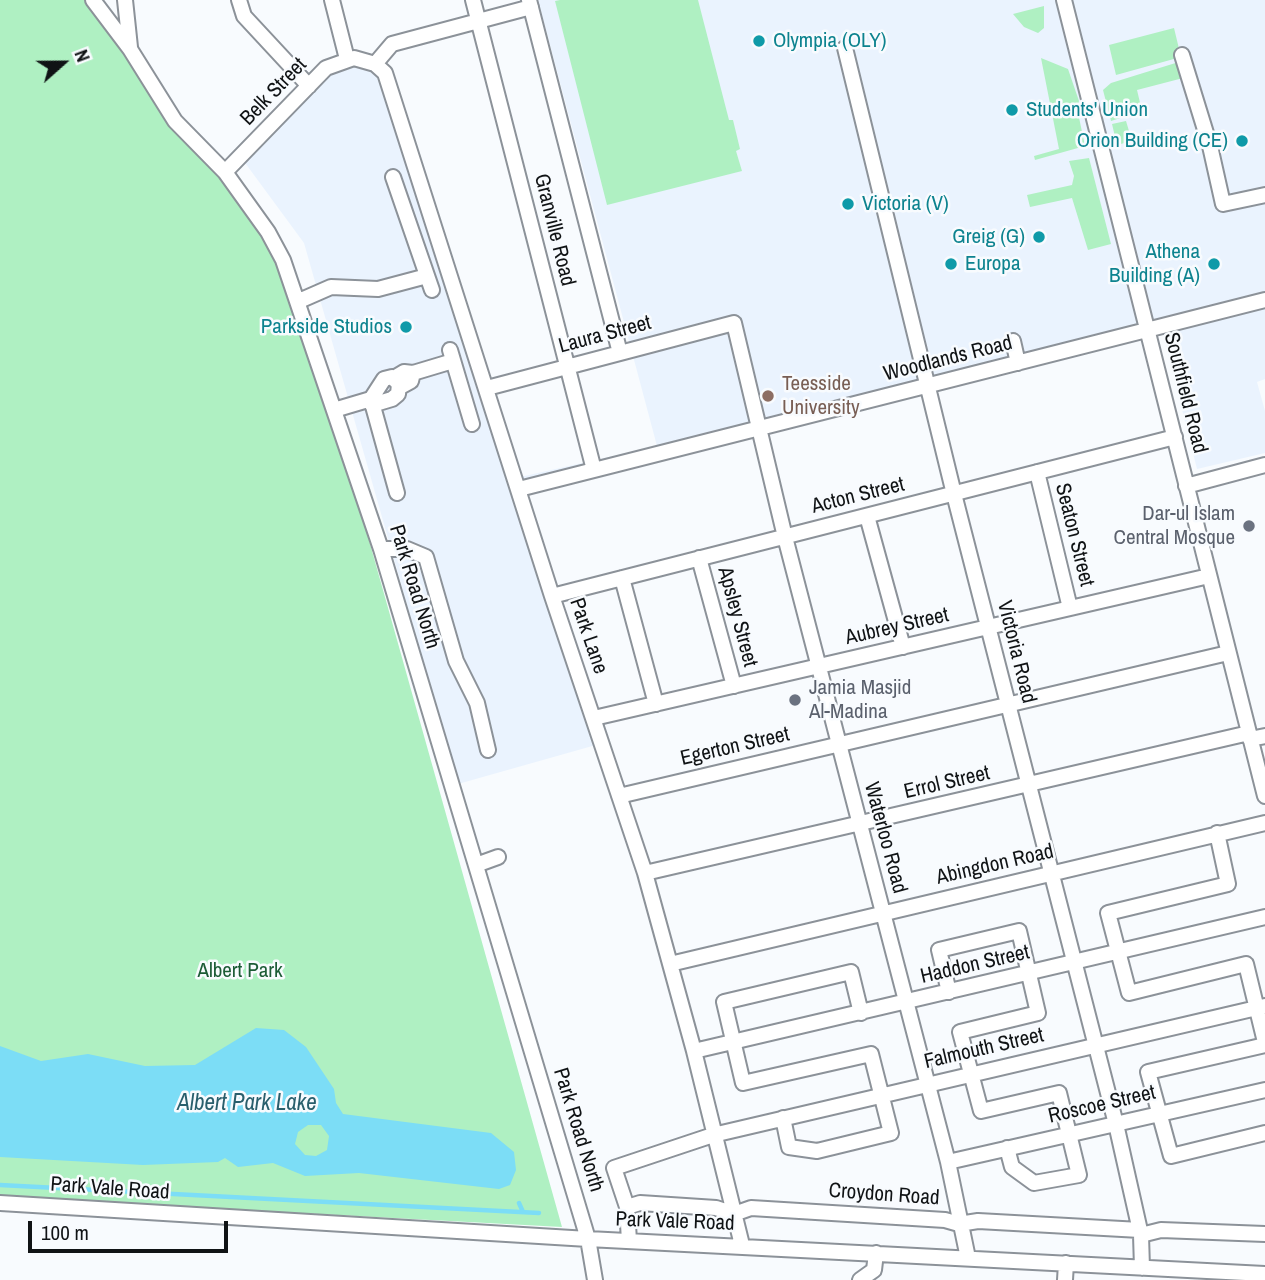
<!DOCTYPE html>
<style>
body{margin:0}
#map{position:relative;width:1265px;height:1280px;overflow:hidden;background:#f8fbfe;font-family:"Archivo Narrow",sans-serif}
canvas{display:block}
.north{position:absolute;left:28px;top:28px;width:70px;height:70px;-webkit-text-stroke:5px #f8fbfe;paint-order:stroke;rotate:69deg;font-size:19px;font-weight:700;line-height:28px;text-align:center;color:#101315}
.north::after{content:'';display:block;margin:auto;width:24px;height:32px;background:#101315;clip-path:polygon(50% 0,100% 100%,50% 72%,0 100%)}
.scale{position:absolute;left:28px;top:1221px;width:200px;height:32px;box-sizing:border-box;border:4px solid #101315;border-top:0;padding-left:9px;font-size:21px;line-height:24px;white-space:nowrap;color:#101315;-webkit-text-stroke:5px #f8fbfe;paint-order:stroke}
</style>
<div id="map">
<canvas width="1265" height="1280"></canvas>
<div class="north">N</div>
<div class="scale">100 m</div>
</div>
<script>
const g = document.querySelector('canvas').getContext('2d');
g.lineJoin = 'round';
function fill(path, color) {
  g.fillStyle = color;
  g.fill(path, 'evenodd');
}
function toPath(rows) {
  const path = new Path2D();
  for (const r of rows) {
    path.moveTo(r[0], r[1]);
    for (let i = 2; i < r.length; i += 2) path.lineTo(r[i], r[i + 1]);
  }
  return path;
}
function stroke(path, color, width, dash) {
  g.strokeStyle = color;
  g.lineWidth = width;
  g.lineCap = dash ? 'butt' : 'round';
  g.setLineDash(dash || []);
  g.stroke(path);
}
function label(font, color, halo, rows, align = 'center') {
  g.font = font + ' "Archivo Narrow",sans-serif';
  g.lineWidth = 5;
  g.setLineDash([]);
  g.textBaseline = 'middle';
  g.strokeStyle = halo;
  g.fillStyle = color;
  for (const [text, x, y, turn = 0] of rows) {
    g.save();
    g.translate(x, y);
    g.rotate((+turn || 0) * Math.PI / 180);
    g.textAlign = isNaN(turn) ? turn : align;
    if (halo) g.strokeText(text, 0, 0);
    g.fillText(text, 0, 0);
    g.restore();
  }
}
fill(toPath([
 [538,0,1265,0,1265,379,1257,382,1265,411,1265,453,1197,469,1162,330,519,489,603,743,458,784,304,243,240,156,309,86,354,58,375,64,516,478,657,446]
]), '#eaf3fe');
fill(toPath([
 [0,0,88,0,171,121,288,252,562,1227,0,1197],
 [560,0,698,0,729,120,733,120,740,149,736,151,742,171,607,205,555,1],
 [1044,6,1044,28,1038,33,1024,27,1013,14],
 [1174,28,1181,57,1116,75,1109,45],
 [1041,58,1068,69,1079,101,1077,108,1085,146,1035,160,1034,156,1059,149],
 [1182,61,1187,77,1137,90,1142,111,1111,121,1103,90,1111,83],
 [1126,121,1132,141,1117,145,1112,124],
 [1089,158,1111,244,1088,250,1072,198,1030,207,1027,195,1072,185,1074,176,1069,161]
]), '#aff0c2');
fill(toPath([
 [256,1028,284,1030,306,1047,334,1089,336,1103,343,1114,491,1133,514,1152,516,1170,510,1185,499,1189,359,1173,305,1176,273,1163,238,1167,225,1158,218,1162,143,1165,0,1157,0,1046,41,1061,88,1054,145,1066,195,1065],
 [308,1125,321,1125,329,1136,327,1150,316,1156,305,1155,295,1144,298,1132]
]), '#7cddf6');
stroke(toPath([
 [0,1185,539,1213],
 [519,1203,523,1212]
]), '#7cddf6', 4.5);
const minor = toPath([
 [93,0,130,49,175,121,225,172,268,232,283,260,381,549,588,1239,595,1280],
 [125,0,130,47],
 [239,0,244,16,309,86],
 [332,0,347,59],
 [473,0,594,470],
 [529,0,620,353],
 [1064,0,1265,796],
 [845,48,954,494,1116,1124,1141,1235,1142,1268],
 [1182,55,1210,146,1223,204,1265,195],
 [375,64,392,44,531,7],
 [225,172,326,68,354,58,375,64,385,73,552,596,645,873,694,1051,742,1245],
 [393,177,432,290],
 [299,301,331,287,378,289,427,276],
 [1013,341,1018,363],
 [450,350,472,424],
 [413,373,453,361],
 [394,378,404,372,413,373,411,381,400,387],
 [487,388,734,323,785,537,948,1162,968,1258],
 [371,399,384,379,392,377,399,384,398,394,392,399,372,405],
 [334,410,371,399,397,493],
 [1037,472,1070,608],
 [1186,486,1265,465],
 [519,489,1265,300],
 [867,516,903,647],
 [381,549,407,549,426,557,456,661,477,703,488,750],
 [699,558,734,686],
 [622,578,656,704],
 [552,596,1175,437],
 [594,718,1209,576],
 [1250,739,1265,736],
 [619,796,1228,653],
 [1217,833,1228,884,1108,913,1129,993,1246,964,1265,1042],
 [476,865,498,857],
 [645,873,1249,733],
 [670,964,1265,823],
 [949,992,939,950,1019,931,1038,1013,960,1032,981,1111,1059,1093,1079,1175,1034,1183,1012,1167,1007,1148],
 [1265,1045,1148,1072,1171,1156,1265,1133],
 [694,1051,1265,917],
 [783,1118,789,1147,817,1151,891,1133,871,1054,743,1083,724,1002,851,972,861,1013],
 [948,1162,1265,1090],
 [0,1203,588,1239,1265,1274],
 [627,1207,640,1203,716,1208,734,1214,751,1208,945,1220,959,1224,978,1221,1140,1230],
 [1141,1235,1161,1230,1265,1234],
 [629,1241,627,1207,614,1168,713,1135,1265,1006],
 [860,1280,874,1270,876,1253],
 [1065,1280,1066,1263]
]);
stroke(minor, '#8c9299', 18);
stroke(minor, '#fff', 14);
for (const [x, y, r, color] of [
 [759,41,7,"#0f9aa8"],
 [1012,110,7,"#0f9aa8"],
 [1242,141,7,"#0f9aa8"],
 [848,204,7,"#0f9aa8"],
 [1039,237,7,"#0f9aa8"],
 [951,264,7,"#0f9aa8"],
 [1214,264,7,"#0f9aa8"],
 [406,327,7,"#0f9aa8"],
 [768,396,7,"#8d6e63"],
 [1249,526,7,"#6b7280"],
 [795,700,7,"#6b7280"]
]) {
  const dot = new Path2D();
  dot.arc(x, y, r, 0, 2 * Math.PI);
  g.fillStyle = color;
  g.fill(dot);
  stroke(dot, '#f8fbfe', 2.5);
}
label('21px', '#0d838f', '#f8fbfe', [
 ["Olympia (OLY)",773,41],
 ["Students' Union",1026,110],
 ["Orion Building (CE)",1228,141,"right"],
 ["Victoria (V)",862,204],
 ["Greig (G)",1025,237,"right"],
 ["Athena",1200,252,"right"],
 ["Building (A)",1200,276,"right"],
 ["Europa",965,264],
 ["Parkside Studios",392,327,"right"]
], 'left');
label('21px', '#101315', '#f8fbfe', [
 ["Belk Street",274,92,-46],
 ["Granville Road",554,230,76],
 ["Laura Street",605,335,-15],
 ["Woodlands Road",948,359,-14],
 ["Southfield Road",1185,393,76],
 ["Acton Street",858,496,-14],
 ["Seaton Street",1074,535,76],
 ["Park Road North",414,587,73],
 ["Apsley Street",737,617,75],
 ["Aubrey Street",897,627,-13],
 ["Park Lane",588,636,71],
 ["Victoria Road",1016,652,76],
 ["Egerton Street",735,747,-13],
 ["Errol Street",947,783,-13],
 ["Waterloo Road",885,838,75],
 ["Abingdon Road",995,865,-13],
 ["Haddon Street",975,965,-13],
 ["Falmouth Street",984,1049,-13],
 ["Roscoe Street",1102,1105,-13],
 ["Park Road North",578,1130,73],
 ["Park Vale Road",110,1189,4],
 ["Croydon Road",884,1195,4],
 ["Park Vale Road",675,1222,2]
]);
label('21px', '#785e54', '#f8fbfe', [
 ["Teesside",782,384],
 ["University",782,408]
], 'left');
label('21px', '#5b616d', '#f8fbfe', [
 ["Dar-ul Islam",1235,514],
 ["Central Mosque",1235,538],
 ["Jamia Masjid",809,688,"left"],
 ["Al-Madina",809,712,"left"]
], 'right');
label('21px', '#1c5c36', '#f8fbfe', [
 ["Albert Park",240,971]
]);
label('italic 23px', '#295f6d', '#f8fbfe', [
 ["Albert Park Lake",247,1104]
]);
</script>
